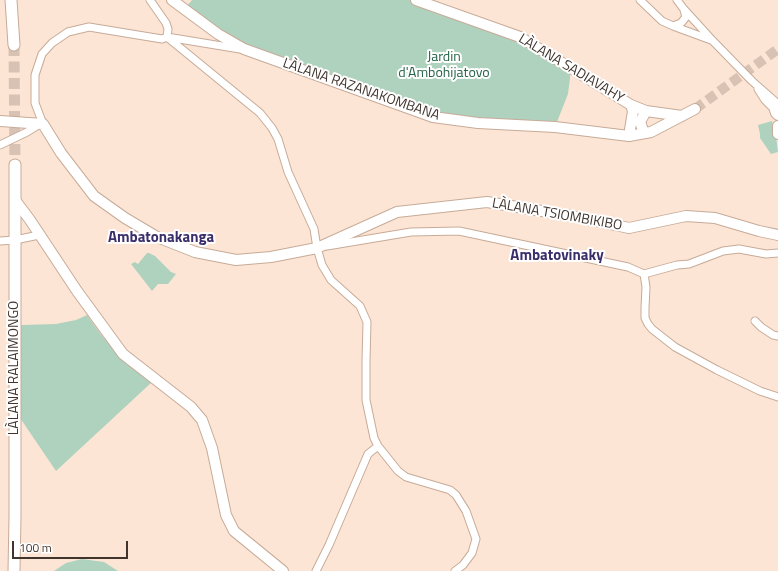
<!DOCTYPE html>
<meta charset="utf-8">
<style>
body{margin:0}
#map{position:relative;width:778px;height:571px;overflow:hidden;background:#fde5d5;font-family:"Titillium Web",sans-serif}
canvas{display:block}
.scale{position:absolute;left:12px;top:541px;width:116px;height:18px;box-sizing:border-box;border:2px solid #40342d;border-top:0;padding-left:5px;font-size:12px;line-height:14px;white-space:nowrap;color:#40342d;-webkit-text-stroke:3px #fff;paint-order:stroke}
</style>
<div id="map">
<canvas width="778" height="571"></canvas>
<div class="scale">100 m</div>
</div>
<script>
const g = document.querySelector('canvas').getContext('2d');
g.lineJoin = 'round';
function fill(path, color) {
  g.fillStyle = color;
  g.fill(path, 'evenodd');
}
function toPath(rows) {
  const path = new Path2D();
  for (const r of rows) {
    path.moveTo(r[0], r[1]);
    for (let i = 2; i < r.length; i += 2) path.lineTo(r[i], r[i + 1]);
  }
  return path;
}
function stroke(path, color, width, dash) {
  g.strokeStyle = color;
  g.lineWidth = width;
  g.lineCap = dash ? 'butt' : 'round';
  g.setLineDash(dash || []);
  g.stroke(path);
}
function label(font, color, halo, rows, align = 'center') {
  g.font = font + ' "Titillium Web",sans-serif';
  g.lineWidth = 4;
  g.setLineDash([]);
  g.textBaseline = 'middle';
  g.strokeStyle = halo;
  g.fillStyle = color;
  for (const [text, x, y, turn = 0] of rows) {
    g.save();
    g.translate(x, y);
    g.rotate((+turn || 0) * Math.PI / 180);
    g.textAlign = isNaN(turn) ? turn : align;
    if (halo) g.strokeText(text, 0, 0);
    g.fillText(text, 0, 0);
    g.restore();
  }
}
fill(toPath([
 [192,0,414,0,515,35,570,67,570,78,568,94,555,127,433,117,244,49,187,6],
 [772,121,776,136,778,152,771,154,760,138,760,134,758,125],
 [147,253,149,253,155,256,171,272,176,274,168,284,158,284,152,291,131,264,135,262,138,264],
 [87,315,102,336,125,361,151,383,56,471,18,415,21,325,56,324,76,320],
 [82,559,104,562,118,571,54,571,66,563]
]), '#afd2bf');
stroke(toPath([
 [695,109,778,49]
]), '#d7c2b3', 10, [10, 5]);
stroke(toPath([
 [14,45,15,165]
]), '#d7c2b3', 11, [11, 5.5]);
const street = toPath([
 [150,0,166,23,168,29,167,37],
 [640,0,662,21,673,26,711,40],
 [677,0,683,8,713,41,752,81,778,104],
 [673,26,681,23,686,17,684,10],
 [167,37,260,113,272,128,278,139,288,172,314,229,317,248,322,265,331,280,360,306,367,322,366,361,366,400,374,438,378,446,398,471,406,477,450,490,456,495,466,511,476,539,472,553,463,565,455,571],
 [167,37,240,49],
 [758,89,765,100,775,110],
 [43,124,35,103,35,75,42,54,52,43,68,32,89,27,162,39,167,37],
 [0,145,27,132,40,124],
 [0,241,15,240,39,235],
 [327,246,411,232,459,231,628,267,644,274],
 [644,274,646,287,645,308,645,318,648,324,652,329,675,347,717,370,760,391,778,397],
 [644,274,677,265,689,264,723,251,739,249,766,254,778,253],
 [755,321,761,327,773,335,778,336],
 [316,571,329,545,368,454,378,446]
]);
const secondary = toPath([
 [172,0,218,34,244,49,433,117,478,123,555,127,629,136,651,132,695,109],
 [416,0,520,37,631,105,646,111,682,116],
 [778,106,776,107,775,110,776,113,778,115],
 [0,121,43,124,61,153,94,196,125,218,157,237,195,252,236,260,271,257,317,248,397,212,487,202,572,216,629,228,686,216,715,218,759,231,778,235],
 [778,126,778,134],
 [644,133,640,122,646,111],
 [629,136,633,111,631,105],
 [15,200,30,220,77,291,123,354,191,407,202,420,212,448,226,515,234,531,283,571]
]);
const primary = toPath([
 [11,0,14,45],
 [14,571,15,517,15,165]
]);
stroke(street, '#c7ab98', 9);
stroke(secondary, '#c7ab98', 12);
stroke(primary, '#c7ab98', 13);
stroke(street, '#fff', 7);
stroke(secondary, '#fff', 10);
stroke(primary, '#fff', 11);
label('14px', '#256347', '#fff', [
 ["Jardin",444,58],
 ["d'Ambohijatovo",444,74]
]);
label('14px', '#40342d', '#fff', [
 ["LÀLANA SADIAVAHY",571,69,31],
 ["LÀLANA RAZANAKOMBANA",361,90,19],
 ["LÀLANA TSIOMBIKIBO",557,215,10],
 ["LÀLANA RALAIMONGO",15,368,-90]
]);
label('bold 15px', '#3b2f6a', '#fff', [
 ["Ambatonakanga",161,238],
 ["Ambatovinaky",557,256]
]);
</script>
